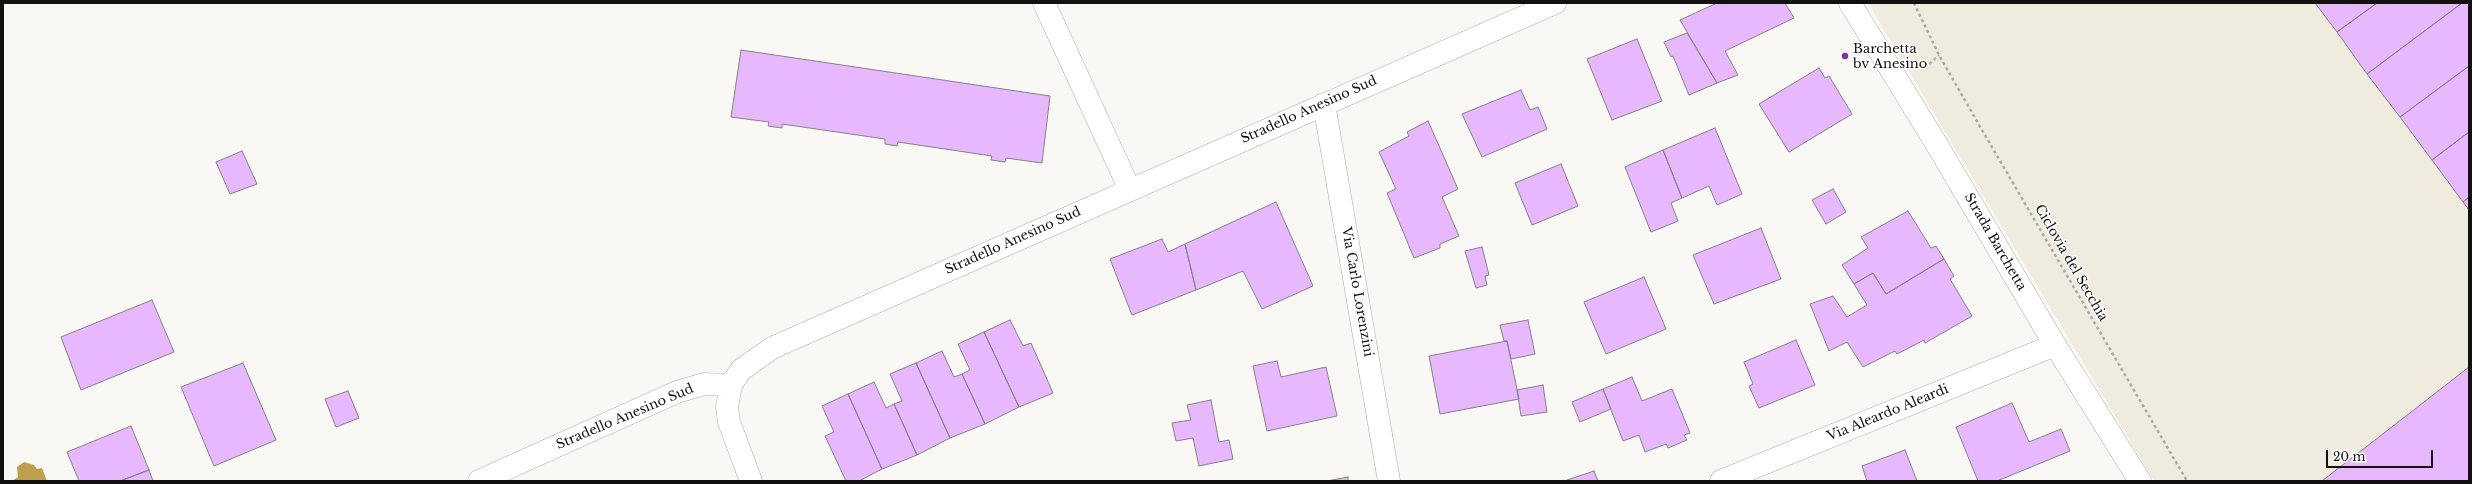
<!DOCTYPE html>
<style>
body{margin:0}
#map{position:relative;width:2472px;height:484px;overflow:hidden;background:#faf8f4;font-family:"Libre Baskerville",serif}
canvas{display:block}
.frame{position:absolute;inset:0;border:4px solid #121110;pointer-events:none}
.scale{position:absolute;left:2326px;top:450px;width:107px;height:18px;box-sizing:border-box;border:2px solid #121110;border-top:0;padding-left:5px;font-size:12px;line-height:14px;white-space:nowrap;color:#121110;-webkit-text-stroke:3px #fff;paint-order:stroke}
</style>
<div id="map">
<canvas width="2472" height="484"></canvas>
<div class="frame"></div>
<div class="scale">20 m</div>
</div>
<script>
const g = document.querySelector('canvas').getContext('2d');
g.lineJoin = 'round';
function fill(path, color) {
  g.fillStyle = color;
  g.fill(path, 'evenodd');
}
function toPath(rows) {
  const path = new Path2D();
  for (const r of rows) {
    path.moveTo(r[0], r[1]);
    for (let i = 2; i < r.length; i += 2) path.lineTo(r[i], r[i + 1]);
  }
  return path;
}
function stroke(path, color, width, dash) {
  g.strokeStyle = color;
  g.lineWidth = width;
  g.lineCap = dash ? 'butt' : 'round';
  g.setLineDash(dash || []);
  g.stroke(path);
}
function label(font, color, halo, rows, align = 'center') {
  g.font = font + ' "Libre Baskerville",serif';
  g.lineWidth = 3;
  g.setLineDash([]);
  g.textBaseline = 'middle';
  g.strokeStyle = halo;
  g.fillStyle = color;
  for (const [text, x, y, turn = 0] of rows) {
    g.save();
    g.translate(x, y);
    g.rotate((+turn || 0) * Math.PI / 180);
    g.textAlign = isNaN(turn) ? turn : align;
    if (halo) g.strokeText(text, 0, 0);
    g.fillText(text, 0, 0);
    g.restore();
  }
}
fill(toPath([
 [1868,3,2469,3,2469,481,2154,481]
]), '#f0ebdf');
fill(toPath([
 [24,462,34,465,37,469,42,468,47,481,12,481,18,477,17,467]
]), '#bfa04f');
const building = toPath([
 [1717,3,1785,3,1794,18,1725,51,1738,75,1717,83,1680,20,1717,3],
 [2315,3,2377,3,2337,32,2315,3],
 [2377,3,2462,3,2367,74,2337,32,2377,3],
 [2462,3,2469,3,2469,66,2400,117,2367,74,2462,3],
 [1687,33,1717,83,1689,95,1673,56,1671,57,1664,42,1687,33],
 [1637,39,1662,101,1612,120,1587,59,1637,39],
 [741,50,1050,96,1042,163,1006,158,1005,162,991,160,992,156,898,142,897,146,885,144,885,139,782,124,782,128,768,126,769,122,731,117,741,50],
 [2469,66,2469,132,2432,160,2400,117,2469,66],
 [1819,68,1825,78,1829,76,1852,114,1789,152,1759,104,1819,68],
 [1521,90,1530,110,1538,107,1547,129,1482,157,1462,114,1521,90],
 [1428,121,1458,189,1442,197,1459,236,1440,244,1440,248,1414,258,1387,193,1396,189,1379,152,1409,136,1407,132,1428,121],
 [1715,128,1742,194,1717,205,1709,186,1682,198,1663,150,1715,128],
 [2469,132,2469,197,2463,202,2432,160,2469,132],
 [1663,150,1682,198,1671,203,1678,221,1651,232,1625,167,1663,150],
 [242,151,257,184,230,194,216,162,242,151],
 [1561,164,1578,206,1532,225,1515,183,1561,164],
 [1833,189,1846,212,1826,224,1812,200,1833,189],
 [2469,197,2469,210,2463,202,2469,197],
 [1276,202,1313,286,1262,309,1243,271,1196,290,1185,244,1276,202],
 [1908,211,1931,248,1936,246,1944,259,1886,294,1873,273,1854,284,1842,265,1868,248,1861,237,1908,211],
 [1761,228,1781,279,1714,304,1693,255,1761,228],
 [1162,239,1168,252,1185,244,1196,290,1132,315,1110,259,1162,239],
 [1482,247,1489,275,1485,276,1487,285,1476,288,1465,251,1482,247],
 [1944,259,1954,276,1950,279,1972,316,1925,343,1924,340,1897,354,1895,351,1863,367,1847,342,1829,351,1810,304,1833,296,1847,317,1867,305,1854,284,1873,273,1886,294,1944,259],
 [1644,277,1666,329,1606,354,1584,302,1644,277],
 [152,300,174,352,81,390,61,337,152,300],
 [1010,320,1023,346,1031,343,1053,393,1019,407,984,332,1010,320],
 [1528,320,1535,354,1511,359,1507,341,1504,341,1500,325,1528,320],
 [984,332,1019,407,985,424,962,374,970,370,958,344,984,332],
 [1796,340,1815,385,1759,408,1749,386,1753,384,1744,362,1796,340],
 [1507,341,1519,399,1440,414,1429,356,1507,341],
 [942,351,954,377,962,374,985,424,950,438,916,363,942,351],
 [1277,361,1281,377,1326,367,1337,416,1267,431,1253,366,1277,361],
 [243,363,276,440,214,466,181,387,243,363],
 [916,363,950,438,917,455,894,404,902,401,890,374,916,363],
 [2469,367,2469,481,2322,481,2406,416,2469,367],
 [1632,377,1642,401,1672,389,1690,433,1684,435,1687,440,1668,448,1666,444,1645,452,1639,435,1623,441,1603,389,1632,377],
 [874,382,886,408,894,404,917,455,882,469,848,394,874,382],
 [1543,385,1547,412,1521,416,1517,390,1543,385],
 [1603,389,1611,409,1580,422,1572,402,1603,389],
 [348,391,359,418,336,427,325,399,348,391],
 [848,394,882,469,859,481,846,481,825,436,834,432,822,406,848,394],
 [1211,400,1219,442,1229,440,1233,459,1199,466,1193,438,1176,441,1172,423,1191,420,1187,405,1211,400],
 [2012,403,2029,442,2061,429,2070,451,1997,481,1978,481,1956,427,2012,403],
 [131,426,149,470,120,481,79,481,67,452,131,426],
 [1905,450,1917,481,1867,481,1862,466,1905,450],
 [149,470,153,481,120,481,149,470],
 [1594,471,1598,481,1564,481,1594,471],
 [1348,477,1348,481,1327,481,1348,477]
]);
fill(building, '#e8b8fe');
stroke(building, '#848185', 1);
const minor = toPath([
 [1044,3,1130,190],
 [1850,3,1940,150,2055,345,2140,481],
 [1324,104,1389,481],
 [731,385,727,407,729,422,751,481],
 [479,481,677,392,704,384,731,385,741,370,772,348,1555,3],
 [1721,481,2055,345]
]);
stroke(minor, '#b0aeaa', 23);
stroke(toPath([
 [1914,3,1939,55,1982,130,2187,481],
 [1925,68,1939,55]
]), '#acaaa7', 2.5, [3, 3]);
stroke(minor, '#fff', 22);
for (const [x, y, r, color] of [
 [1845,56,4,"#8131a1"]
]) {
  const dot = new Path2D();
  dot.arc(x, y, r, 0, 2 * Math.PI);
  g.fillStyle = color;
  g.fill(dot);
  stroke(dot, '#fff', 1.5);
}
label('13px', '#121110', '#fff', [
 ["Barchetta",1853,49],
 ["bv Anesino",1853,64]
], 'left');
label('13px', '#121110', '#fff', [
 ["Stradello Anesino Sud",1309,110,-24],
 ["Stradello Anesino Sud",1013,241,-24],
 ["Strada Barchetta",1995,242,60],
 ["Ciclovia del Secchia",2071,263,60],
 ["Via Carlo Lorenzini",1357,292,80],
 ["Via Aleardo Aleardi",1888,413,-22],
 ["Stradello Anesino Sud",625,417,-23]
]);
</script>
